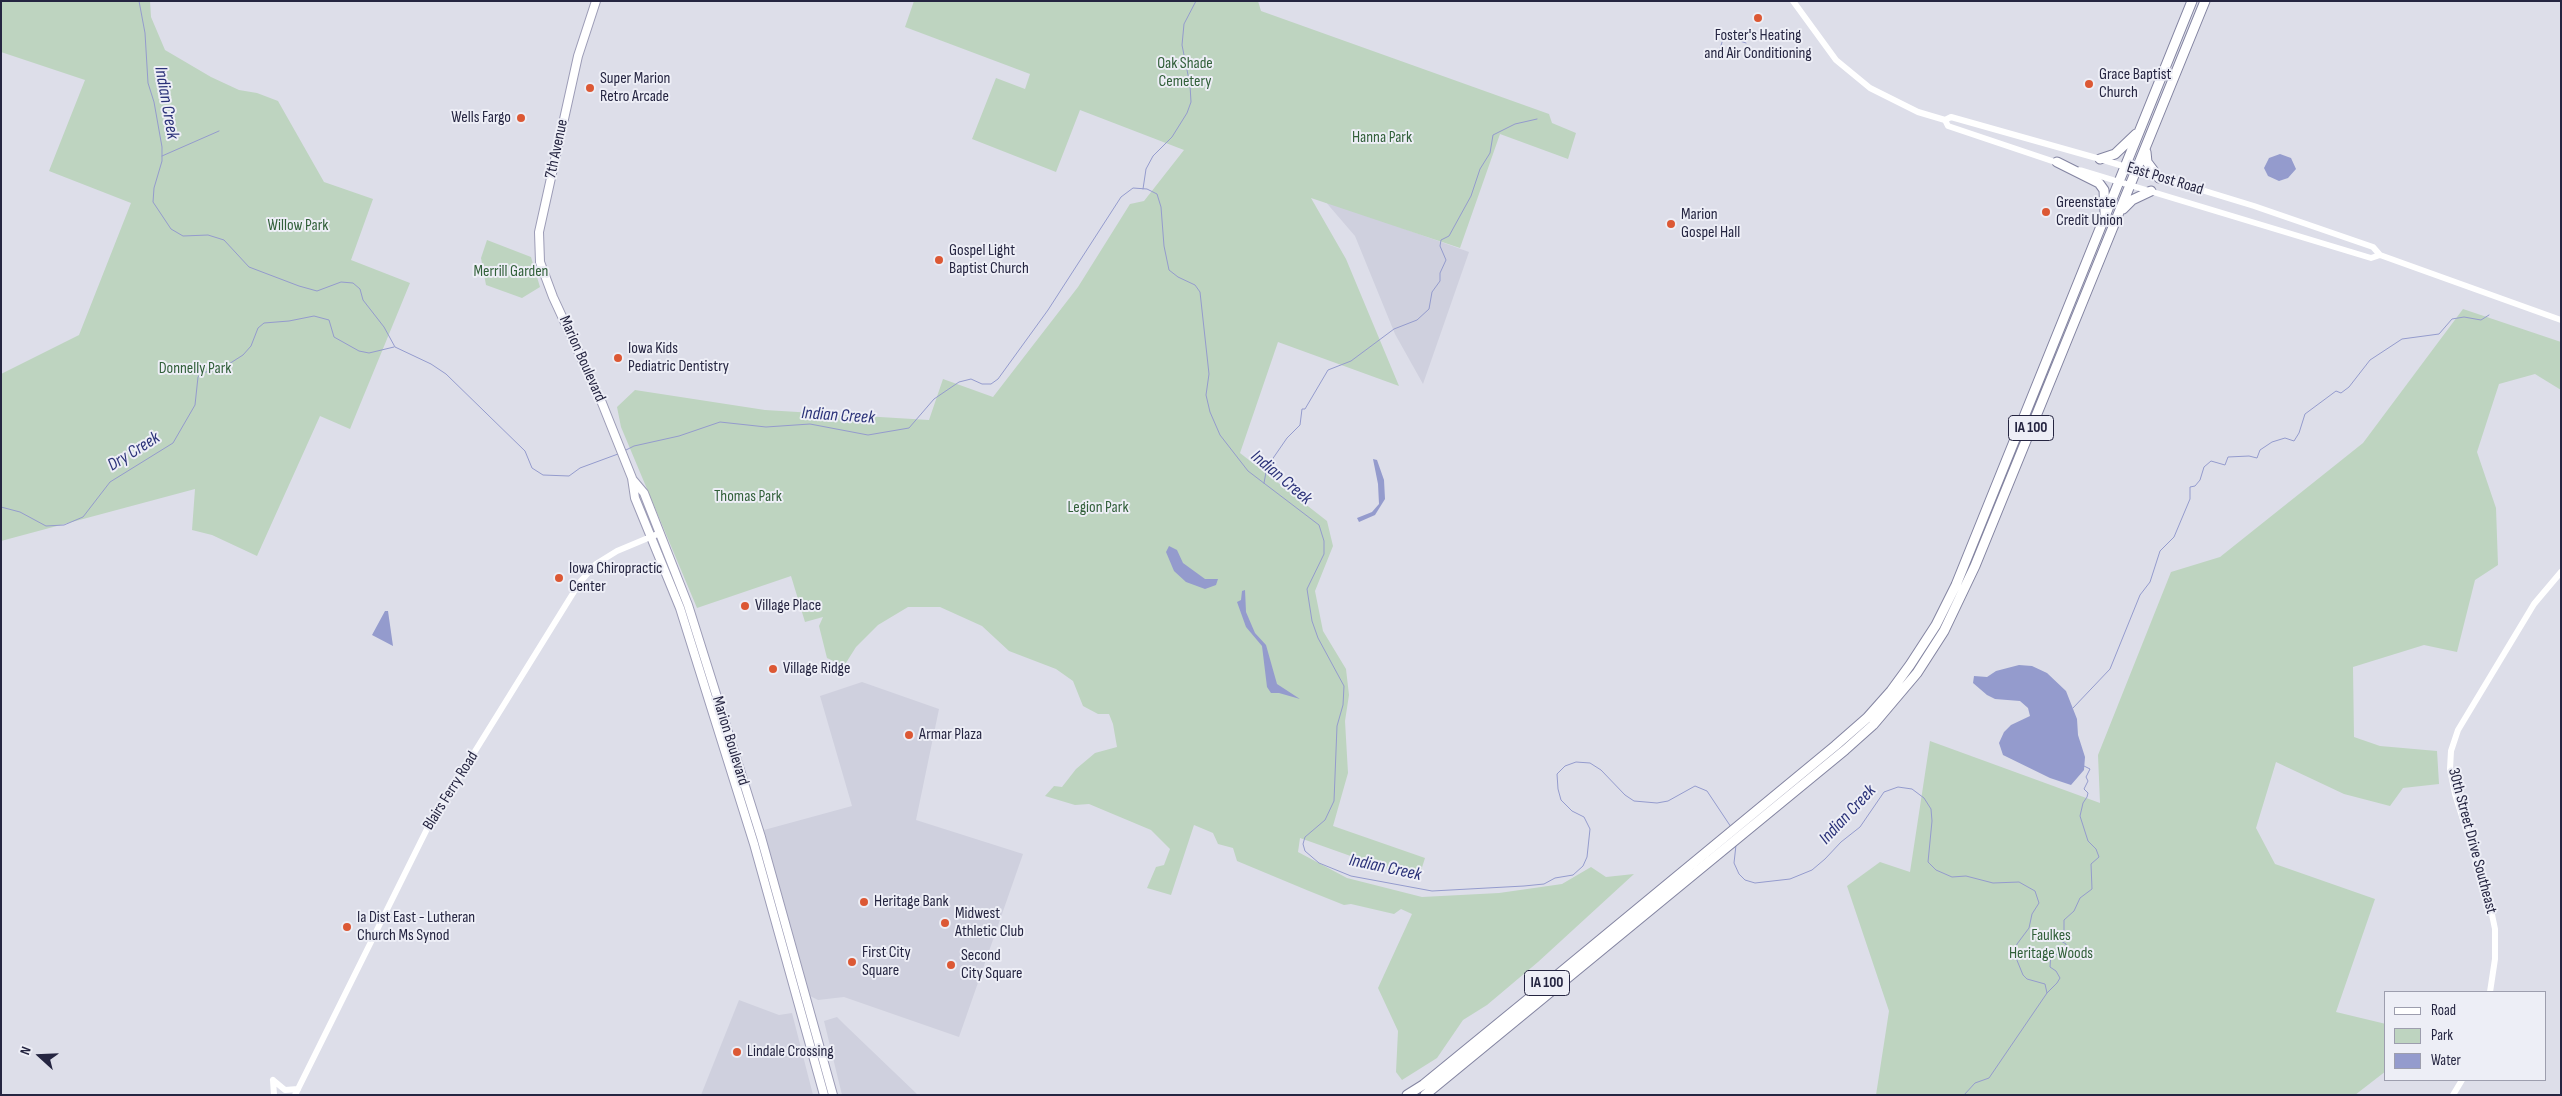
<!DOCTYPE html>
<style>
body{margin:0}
#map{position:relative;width:2562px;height:1096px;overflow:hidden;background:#dddee9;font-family:"Sofia Sans Condensed",sans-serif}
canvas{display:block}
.frame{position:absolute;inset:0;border:2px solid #252541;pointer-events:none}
.legend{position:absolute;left:2384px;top:991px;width:162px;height:90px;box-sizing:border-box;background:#edeef6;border:1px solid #9d9eae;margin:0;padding:6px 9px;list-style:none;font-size:15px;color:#252541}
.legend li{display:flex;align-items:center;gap:10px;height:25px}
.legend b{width:25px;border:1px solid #9d9eae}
.north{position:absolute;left:15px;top:1031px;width:50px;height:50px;-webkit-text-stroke:4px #edeef6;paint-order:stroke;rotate:290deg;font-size:14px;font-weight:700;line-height:20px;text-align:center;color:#252541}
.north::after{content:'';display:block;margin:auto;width:18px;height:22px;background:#252541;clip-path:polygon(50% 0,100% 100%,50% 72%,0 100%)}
</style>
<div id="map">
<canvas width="2562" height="1096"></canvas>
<div class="frame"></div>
<ul class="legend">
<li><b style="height:6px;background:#fff"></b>Road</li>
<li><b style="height:14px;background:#bed4c0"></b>Park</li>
<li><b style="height:14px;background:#949bcd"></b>Water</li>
</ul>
<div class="north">N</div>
</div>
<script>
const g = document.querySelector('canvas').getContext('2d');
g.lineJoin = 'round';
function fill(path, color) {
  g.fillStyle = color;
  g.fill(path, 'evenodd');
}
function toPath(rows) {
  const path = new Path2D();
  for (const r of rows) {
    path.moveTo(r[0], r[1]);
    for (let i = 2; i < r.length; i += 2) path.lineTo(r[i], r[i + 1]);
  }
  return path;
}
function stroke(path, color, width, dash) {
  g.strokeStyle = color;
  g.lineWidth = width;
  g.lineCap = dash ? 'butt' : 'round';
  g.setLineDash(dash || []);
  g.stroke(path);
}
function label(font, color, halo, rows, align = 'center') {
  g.font = font + ' "Sofia Sans Condensed",sans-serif';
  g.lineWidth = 4;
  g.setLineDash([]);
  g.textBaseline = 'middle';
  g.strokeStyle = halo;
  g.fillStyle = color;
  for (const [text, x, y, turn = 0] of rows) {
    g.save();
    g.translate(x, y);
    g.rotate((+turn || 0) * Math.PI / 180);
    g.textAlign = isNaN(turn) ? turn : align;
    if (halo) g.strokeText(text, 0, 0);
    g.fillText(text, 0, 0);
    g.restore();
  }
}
fill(toPath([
 [1324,200,1469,252,1423,384,1395,334,1355,236],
 [862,682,939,709,916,820,1023,854,959,1037,844,997,818,1000,810,996,777,881,764,830,852,806,820,696],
 [739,1000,779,1015,792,1013,813,1095,701,1095],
 [837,1017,845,1025,918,1095,842,1095,824,1021]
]), '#cfd0de');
fill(toPath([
 [1,1,150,1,151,17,165,50,211,77,239,90,257,93,278,101,324,182,373,199,351,260,410,283,350,429,320,416,257,556,212,535,192,530,195,489,1,541,1,374,79,335,131,203,49,171,85,80,1,52],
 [914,1,1258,1,1261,11,1549,114,1552,123,1576,133,1568,159,1500,134,1460,248,1311,198,1346,259,1399,386,1278,342,1240,453,1327,521,1333,546,1315,591,1323,631,1346,669,1349,695,1345,721,1348,773,1333,826,1425,858,1418,880,1300,838,1298,852,1347,878,1422,897,1499,893,1562,884,1591,867,1606,877,1634,874,1538,962,1487,1005,1463,1020,1437,1058,1402,1080,1396,1072,1398,1031,1378,988,1412,914,1401,909,1394,914,1351,904,1344,905,1309,891,1237,861,1233,848,1218,844,1213,833,1194,825,1171,895,1147,888,1156,867,1164,865,1170,849,1151,830,1089,804,1075,805,1045,796,1054,786,1062,787,1076,769,1095,753,1117,747,1113,724,1109,714,1098,714,1083,706,1073,681,1056,669,1009,651,982,626,940,607,908,607,878,625,856,647,844,666,827,658,819,626,823,617,805,622,791,576,697,608,621,427,617,407,635,390,765,410,929,420,943,379,993,397,1078,287,1130,204,1144,201,1184,150,1080,110,1056,172,972,139,996,78,1025,89,1030,74,905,27],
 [487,240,531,257,540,287,522,298,486,285,481,258],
 [2463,309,2561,342,2561,390,2535,374,2499,384,2477,452,2496,508,2498,565,2475,580,2457,652,2424,645,2353,667,2354,737,2380,746,2437,751,2439,784,2403,788,2390,806,2344,794,2276,762,2256,828,2275,864,2375,899,2336,1012,2386,1024,2386,1071,2355,1095,1876,1095,1889,1011,1847,886,1880,862,1910,872,1930,741,2100,803,2098,755,2171,572,2220,557,2363,443]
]), '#bed4c0');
fill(toPath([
 [2280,154,2291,158,2296,169,2288,178,2279,181,2268,176,2264,168,2269,158],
 [1373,459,1377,460,1384,480,1385,499,1375,515,1359,522,1357,518,1372,512,1379,504,1378,484],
 [1169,546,1177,550,1183,563,1205,579,1218,579,1216,585,1205,589,1186,582,1174,571,1166,552],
 [1245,590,1246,612,1255,633,1266,645,1277,684,1300,699,1279,693,1271,693,1267,687,1262,646,1246,627,1237,602,1241,600,1242,591],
 [385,611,388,611,393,646,372,635],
 [2019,665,2032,666,2047,673,2066,691,2077,719,2078,735,2085,757,2084,770,2071,785,2050,778,2003,755,1999,743,2004,732,2011,725,2030,716,2028,708,2020,701,1995,699,1987,695,1973,683,1974,676,1987,677,1996,671]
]), '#949bcd');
stroke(toPath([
 [139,1,145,33,148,83,154,102,162,147,162,161,154,188,153,202,171,229,183,236,208,235,224,240,249,267,299,286,317,291,341,282,353,283,360,289,363,300,384,327,395,347,431,364,446,374,525,451,532,468,543,475,569,476,580,468,618,454],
 [1717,58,1724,36,1746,43],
 [162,156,219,131],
 [1143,189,1146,169,1153,156,1172,137,1187,113,1191,102,1190,85,1182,45,1184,24,1196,1],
 [624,451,634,446,679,436,720,422,766,427,810,424,868,435,909,428,934,399,959,382,971,379,982,384,991,384,998,379,1048,310,1121,197,1133,188,1147,189,1157,194,1161,207,1164,246,1169,270,1178,277,1195,285,1200,292,1209,374,1206,395,1210,412,1220,435,1248,471,1319,525,1324,541,1324,554,1307,589,1312,621,1318,638,1344,686,1343,705,1337,726,1334,801,1325,820,1305,837,1303,844,1305,851,1319,863,1351,876,1432,891,1524,886,1544,884,1555,878,1573,875,1583,866,1587,857,1590,829,1584,817,1572,811,1561,800,1558,789,1557,774,1565,766,1576,762,1590,763,1601,770,1625,795,1634,801,1657,803,1668,801,1695,786,1707,791,1731,827],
 [1264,483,1267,467,1287,438,1300,425,1302,409,1305,409,1328,370,1351,361,1394,329,1417,320,1429,309,1432,292,1440,281,1440,273,1446,260,1440,246,1441,240,1449,236,1471,196,1480,169,1490,153,1493,135,1515,124,1537,119],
 [1,507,20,512,46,526,64,525,83,517,110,482,173,443,195,405,198,377,201,373,221,369,243,355,251,346,258,328,264,323,289,321,314,316,329,320,334,337,359,351,369,353,394,347],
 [2073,708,2110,669,2140,595,2150,582,2160,551,2174,537,2190,499,2190,487,2195,486,2200,480,2204,467,2211,461,2225,465,2228,457,2249,456,2257,458,2260,450,2272,442,2285,438,2294,441,2299,433,2305,414,2336,391,2341,393,2349,387,2370,360,2402,339,2439,334,2452,319,2464,317,2481,320,2489,315],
 [1736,845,1734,863,1739,874,1745,880,1755,883,1790,879,1812,870,1825,859,1841,842,1860,827,1884,792,1898,787,1912,789,1924,798,1931,809,1932,821,1928,862,1936,870,1952,877,1966,876,1993,883,2019,882,2035,891,2039,903,2032,914,2029,928,2017,944,2014,953,2023,975,2027,979,2045,984,2047,993,1989,1078,1975,1083,1964,1095],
 [2047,993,2057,983,2060,978,2056,971,2050,967,2051,951,2063,959,2067,959,2066,944,2058,939,2064,930,2064,920,2074,911,2080,898,2092,889,2091,864,2099,857,2096,849,2088,841,2080,816,2083,803,2087,797,2088,793,2084,789,2088,781,2086,777,2090,769,2084,766]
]), '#949bcd', 1);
const primary = toPath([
 [596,1,578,56,539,232,540,262,553,297,602,403,632,478,635,498,680,608,754,844,824,1095],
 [633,480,644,493,688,605,761,837,833,1095]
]);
const highway = toPath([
 [2146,152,2147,162,2159,178],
 [2100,159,2115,154,2136,134],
 [2057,162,2099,183,2104,190,2105,213],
 [2123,209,2132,200,2151,191],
 [1407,1095,1423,1085,1538,991,1835,746,1867,718,1891,691,1910,665,1936,625,1956,585,2192,1],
 [1425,1095,1845,750,1873,725,1917,673,1944,631,1975,566,2205,1]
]);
stroke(primary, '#9c9cb6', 10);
stroke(highway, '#8384a1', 11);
stroke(toPath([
 [1793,1,1836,60,1870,88,1918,112,1945,120,1948,126,2061,164],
 [1945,120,1951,117,2100,159,2254,206,2373,247,2380,255,2561,320],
 [2080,170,2371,258,2380,255],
 [2490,992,2495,959,2495,929,2490,905,2455,794,2450,769,2451,751,2458,730,2534,604,2561,572],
 [273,1080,285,1090,298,1089],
 [273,1080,274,1095],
 [295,1095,428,827,580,582,596,564,617,551,660,533],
 [2453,1095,2462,1080]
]), '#fff', 6);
stroke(primary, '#fff', 8);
stroke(highway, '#fff', 9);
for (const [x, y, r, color] of [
 [1758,18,5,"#dc5834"],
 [2089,84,5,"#dc5834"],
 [590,88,5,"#dc5834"],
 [521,118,5,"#dc5834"],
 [2046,212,5,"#dc5834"],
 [1671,224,5,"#dc5834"],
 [939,260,5,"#dc5834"],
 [618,358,5,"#dc5834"],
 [559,578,5,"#dc5834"],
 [745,606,5,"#dc5834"],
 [773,669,5,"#dc5834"],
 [909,735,5,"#dc5834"],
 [864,902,5,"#dc5834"],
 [945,923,5,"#dc5834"],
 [347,927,5,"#dc5834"],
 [852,962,5,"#dc5834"],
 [951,965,5,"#dc5834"],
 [737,1052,5,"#dc5834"]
]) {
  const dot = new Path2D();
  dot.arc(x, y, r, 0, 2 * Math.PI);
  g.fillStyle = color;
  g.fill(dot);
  stroke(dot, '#edeef6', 2);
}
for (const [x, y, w] of [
 [2031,428,45],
 [1547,983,45]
]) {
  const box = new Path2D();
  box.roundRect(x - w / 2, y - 12.5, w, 25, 4);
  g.fillStyle = '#edeef6';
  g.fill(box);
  stroke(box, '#252541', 1);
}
label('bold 15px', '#252541', null, [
 ["IA 100",2031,428],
 ["IA 100",1547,983]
]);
label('16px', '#252541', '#edeef6', [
 ["Foster's Heating",1758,36,"center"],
 ["and Air Conditioning",1758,54,"center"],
 ["Grace Baptist",2099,75],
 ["Church",2099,93],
 ["Super Marion",600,79],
 ["Retro Arcade",600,97],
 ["Wells Fargo",511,118,"right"],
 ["Greenstate",2056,203],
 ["Credit Union",2056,221],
 ["Marion",1681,215],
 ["Gospel Hall",1681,233],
 ["Gospel Light",949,251],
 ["Baptist Church",949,269],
 ["Iowa Kids",628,349],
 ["Pediatric Dentistry",628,367],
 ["Iowa Chiropractic",569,569],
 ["Center",569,587],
 ["Village Place",755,606],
 ["Village Ridge",783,669],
 ["Armar Plaza",919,735],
 ["Heritage Bank",874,902],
 ["Midwest",955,914],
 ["Athletic Club",955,932],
 ["Ia Dist East - Lutheran",357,918],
 ["Church Ms Synod",357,936],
 ["First City",862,953],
 ["Square",862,971],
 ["Second",961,956],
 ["City Square",961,974],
 ["Lindale Crossing",747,1052]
], 'left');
label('16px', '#315f39', '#edeef6', [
 ["Oak Shade",1185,64],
 ["Cemetery",1185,82],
 ["Hanna Park",1382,138],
 ["Willow Park",298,226],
 ["Merrill Garden",511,272],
 ["Donnelly Park",195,369],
 ["Thomas Park",748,497],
 ["Legion Park",1098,508],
 ["Faulkes",2051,936],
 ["Heritage Woods",2051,954]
]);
label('16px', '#252541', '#edeef6', [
 ["7th Avenue",557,149,-78],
 ["East Post Road",2165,179,17],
 ["Marion Boulevard",582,359,66],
 ["Marion Boulevard",730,741,73],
 ["Blairs Ferry Road",451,791,-58],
 ["30th Street Drive Southeast",2472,841,75]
]);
label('italic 18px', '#2b3279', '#edeef6', [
 ["Indian Creek",166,103,80],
 ["Indian Creek",838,416,4],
 ["Dry Creek",134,452,-32],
 ["Indian Creek",1281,478,40],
 ["Indian Creek",1848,815,-47],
 ["Indian Creek",1385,868,12]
]);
</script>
